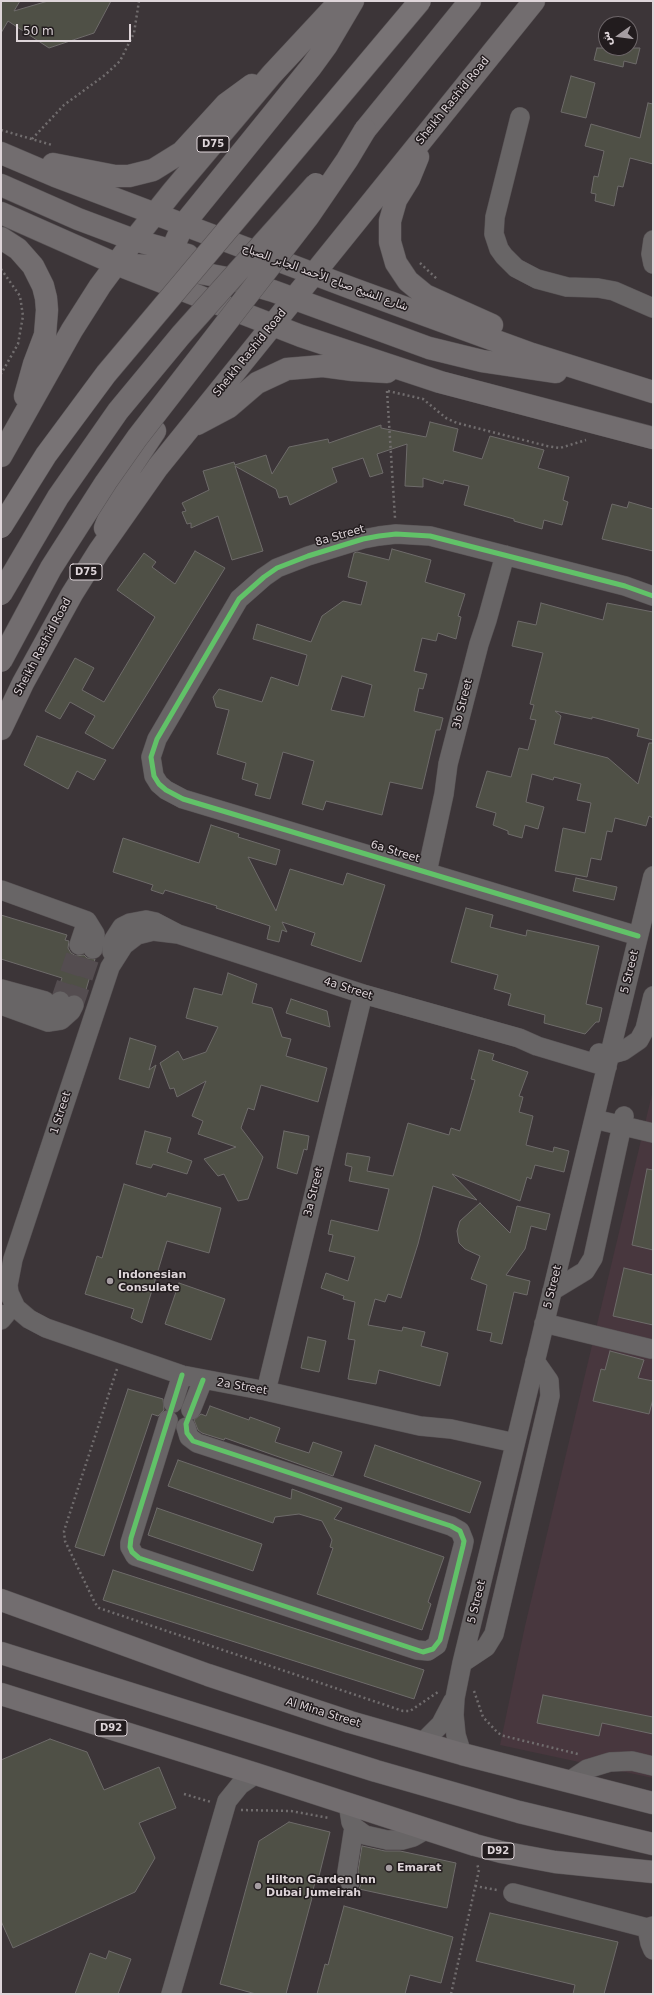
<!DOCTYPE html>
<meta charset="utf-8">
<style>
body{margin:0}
#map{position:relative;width:654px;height:1995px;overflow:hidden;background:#3c3538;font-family:"DejaVu Sans","Noto Naskh Arabic",sans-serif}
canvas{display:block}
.frame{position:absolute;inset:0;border:2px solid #ded5d9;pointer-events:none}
.north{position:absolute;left:598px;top:16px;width:40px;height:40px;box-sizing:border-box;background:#221c1e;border:1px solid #6d6669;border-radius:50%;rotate:256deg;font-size:11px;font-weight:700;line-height:16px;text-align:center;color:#ded5d9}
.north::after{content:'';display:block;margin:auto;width:14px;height:18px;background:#a59da1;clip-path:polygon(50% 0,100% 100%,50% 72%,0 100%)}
.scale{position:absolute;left:16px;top:24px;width:115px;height:18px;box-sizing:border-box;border:2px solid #ded5d9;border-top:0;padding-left:5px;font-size:12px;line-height:14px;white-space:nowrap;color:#ded5d9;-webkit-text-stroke:3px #221c1e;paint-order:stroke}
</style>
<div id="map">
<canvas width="654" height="1995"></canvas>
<div class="frame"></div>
<div class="north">ش</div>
<div class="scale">50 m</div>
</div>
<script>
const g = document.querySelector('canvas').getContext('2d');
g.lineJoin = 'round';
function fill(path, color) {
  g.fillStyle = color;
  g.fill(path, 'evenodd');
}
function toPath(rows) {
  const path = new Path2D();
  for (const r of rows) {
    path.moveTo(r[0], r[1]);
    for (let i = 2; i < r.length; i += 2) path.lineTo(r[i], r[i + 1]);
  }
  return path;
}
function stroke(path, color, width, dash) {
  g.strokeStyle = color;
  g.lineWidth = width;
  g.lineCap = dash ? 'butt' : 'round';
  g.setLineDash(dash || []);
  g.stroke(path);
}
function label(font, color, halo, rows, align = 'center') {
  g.font = font + ' "DejaVu Sans","Noto Naskh Arabic",sans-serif';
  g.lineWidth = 3;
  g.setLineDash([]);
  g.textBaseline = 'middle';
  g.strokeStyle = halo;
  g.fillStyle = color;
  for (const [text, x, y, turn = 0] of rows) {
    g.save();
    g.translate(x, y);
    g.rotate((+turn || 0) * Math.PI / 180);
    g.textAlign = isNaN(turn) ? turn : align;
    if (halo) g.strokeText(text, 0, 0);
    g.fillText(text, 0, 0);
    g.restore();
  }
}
fill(toPath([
 [653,1090,653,1778,500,1745,525,1626]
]), '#48373e');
const building = toPath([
 [1,1,20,1,14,11,48,1,111,1,94,33,49,48,8,21,1,33,1,1],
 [597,48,640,48,636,64,624,61,623,67,594,60,597,48],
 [571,76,595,83,586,118,561,112,571,76],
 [648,103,653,104,653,164,630,158,623,187,618,186,614,206,595,201,596,194,591,193,594,176,598,177,604,151,585,146,591,124,640,138,648,103],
 [430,422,458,429,453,451,482,459,490,436,544,450,538,468,569,477,563,500,568,502,562,525,544,520,542,529,514,521,514,519,464,505,469,486,444,480,443,484,423,478,423,487,405,486,407,444,377,454,383,473,370,477,363,458,332,468,337,482,290,505,287,496,279,498,276,489,235,466,263,551,232,560,218,516,191,528,191,523,187,524,182,512,186,511,182,503,209,490,203,471,234,462,235,465,266,455,272,474,289,447,328,439,329,443,381,425,381,428,426,437,430,422],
 [629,502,653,509,653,551,602,539,612,504,627,508,629,502],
 [392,549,431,560,425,582,465,594,458,616,461,617,456,639,438,633,436,641,422,638,414,671,427,674,423,689,419,688,414,711,443,718,440,730,436,730,422,789,390,782,382,815,326,801,323,810,302,804,314,761,283,752,270,799,255,795,258,784,242,779,246,763,217,754,229,710,216,707,213,697,219,689,262,702,271,677,298,686,307,655,253,639,257,624,311,642,322,616,343,601,361,605,367,582,348,577,354,553,357,552,389,560,392,549],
 [342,676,372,685,364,717,331,710,342,676],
 [195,551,225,568,113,749,85,733,95,716,70,702,60,719,45,711,75,658,94,668,82,690,104,702,155,617,117,590,144,553,156,562,152,567,175,584,195,551],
 [541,603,603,620,607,603,653,612,653,740,637,736,639,729,592,717,592,719,555,711,561,716,554,744,608,758,638,784,649,743,653,743,653,818,649,816,646,826,615,818,612,832,607,831,601,860,591,858,587,877,555,871,563,828,585,833,591,803,577,800,581,784,554,777,553,780,532,774,526,802,544,807,538,829,525,825,522,838,508,834,508,831,493,825,496,813,476,807,487,771,511,777,519,748,528,750,536,720,530,719,534,705,530,704,543,653,512,646,518,621,536,625,541,603],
 [37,736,80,751,106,760,94,780,77,771,68,789,24,765,37,736],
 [211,825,239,834,238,837,280,850,276,865,248,857,276,911,290,869,343,885,347,873,385,885,361,962,311,945,315,933,282,922,287,932,282,930,279,942,267,939,270,926,216,908,217,906,165,890,163,894,151,890,153,885,113,872,123,838,199,863,211,825],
 [576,878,617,887,614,900,573,891,576,878],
 [466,908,493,915,490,927,526,936,527,930,599,946,586,1004,602,1008,599,1022,596,1022,585,1034,544,1023,545,1015,508,1005,511,994,494,989,498,975,451,962,466,908],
 [1,915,67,935,65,940,69,941,68,948,71,953,76,956,84,955,87,958,95,959,83,1000,79,995,69,995,64,991,58,990,62,978,1,959,1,915],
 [228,973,257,984,252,1003,272,1008,282,1037,291,1039,286,1056,327,1068,318,1102,261,1085,254,1110,248,1108,241,1128,263,1157,248,1199,238,1201,224,1174,218,1176,204,1159,236,1147,198,1134,203,1121,192,1116,206,1081,177,1097,174,1088,170,1089,160,1063,178,1051,183,1060,206,1052,218,1027,186,1018,194,988,222,995,228,973],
 [291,999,327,1011,330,1027,286,1013,291,999],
 [130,1038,156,1046,149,1070,156,1065,149,1088,119,1079,130,1038],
 [479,1050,494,1054,492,1060,528,1072,519,1096,523,1097,519,1112,533,1116,526,1145,553,1152,554,1147,569,1151,564,1172,535,1165,531,1179,527,1177,520,1201,452,1174,477,1200,433,1186,418,1244,401,1298,388,1294,385,1302,375,1299,368,1325,402,1331,403,1327,425,1332,421,1346,448,1353,440,1386,379,1370,376,1384,348,1379,355,1340,348,1339,355,1302,343,1299,344,1296,321,1288,326,1273,348,1281,355,1257,329,1251,333,1235,328,1234,331,1220,378,1231,389,1189,349,1181,352,1167,345,1165,347,1153,370,1157,367,1171,393,1176,408,1123,449,1135,451,1128,460,1131,475,1080,471,1079,479,1050],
 [145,1131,171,1138,167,1152,192,1161,187,1174,153,1164,151,1168,136,1164,145,1131],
 [284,1131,309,1136,307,1150,304,1149,297,1174,277,1168,284,1131],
 [647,1169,653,1170,653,1250,632,1245,647,1169],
 [124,1184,166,1197,168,1193,221,1208,209,1253,167,1241,142,1323,131,1318,134,1309,85,1294,97,1256,102,1258,124,1184],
 [480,1203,510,1233,517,1206,550,1214,546,1230,531,1226,525,1249,506,1275,530,1281,527,1295,514,1292,502,1344,490,1341,492,1333,477,1330,487,1285,471,1279,480,1256,465,1249,459,1243,457,1231,460,1221,480,1203],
 [624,1268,653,1275,653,1325,613,1316,624,1268],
 [179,1283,225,1299,211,1340,165,1324,179,1283],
 [308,1337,326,1341,319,1372,301,1368,308,1337],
 [610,1351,644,1360,638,1378,653,1381,653,1399,649,1414,593,1401,601,1369,605,1370,610,1351],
 [128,1389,163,1399,164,1410,158,1416,152,1414,104,1556,75,1547,128,1389],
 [210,1406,249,1420,250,1417,280,1428,275,1442,309,1453,313,1442,342,1452,333,1476,225,1438,224,1440,202,1433,198,1430,194,1420,201,1414,206,1416,210,1406],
 [375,1445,481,1482,470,1513,364,1476,375,1445],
 [178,1460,291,1499,292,1489,342,1508,334,1519,444,1557,428,1602,431,1604,422,1630,317,1594,333,1548,330,1547,332,1540,322,1521,299,1514,275,1517,273,1523,168,1486,178,1460],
 [157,1508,262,1544,253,1571,148,1535,157,1508],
 [113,1570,424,1670,414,1699,103,1600,113,1570],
 [543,1695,653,1717,653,1734,602,1723,599,1736,537,1723,543,1695],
 [50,1739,87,1752,104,1790,159,1767,176,1808,139,1823,155,1858,135,1892,13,1948,1,1921,1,1760,50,1739],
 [289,1822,330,1832,318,1880,316,1879,311,1897,312,1898,286,1994,256,1994,220,1984,259,1841,289,1822],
 [362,1846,385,1851,400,1851,456,1863,447,1908,359,1889,361,1884,358,1871,362,1846],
 [344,1906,453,1937,441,1983,410,1975,405,1994,317,1994,325,1964,328,1965,344,1906],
 [490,1913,618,1942,604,1994,573,1994,575,1985,476,1961,490,1913],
 [109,1951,131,1959,118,1994,75,1994,90,1953,106,1959,109,1951]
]);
fill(building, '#4f5046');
stroke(building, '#6e6b6a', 1);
stroke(toPath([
 [60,1001,79,945],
 [74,1005,93,949]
]), '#544d50', 19, [19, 10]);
const minor = toPath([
 [520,117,495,217,494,234,499,249,504,256,516,268,537,279,567,287,598,288,614,291,653,308],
 [653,240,651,254,653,264],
 [427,872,444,794,448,764,479,644,487,620,505,555],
 [1,890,87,921,95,934,93,949],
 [178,934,153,931,137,935,124,945,110,967,13,1259,8,1285,9,1293,16,1308,29,1319,46,1328,182,1375,266,1391,420,1426,451,1429,515,1443],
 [638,936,183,799,166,790,159,784,154,776,151,757,157,739,239,599,264,577,277,568,308,556,363,539,379,536,396,534,430,536,625,586,653,596],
 [79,945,87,921],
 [112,952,113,941,122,927,130,923,146,920,155,922,178,934,363,994,519,1038,537,1046,607,1067],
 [1,989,45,1001],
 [1,1005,48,1022,61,1020,71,1011,74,1005],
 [36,1015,48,1012,60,1001],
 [599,1053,609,1055,623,1051,639,1040,645,1029,653,996],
 [594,1119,653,1133],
 [552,1291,585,1271,593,1258,624,1116],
 [1,1320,6,1314],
 [544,1323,651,1349],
 [266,1391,363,994],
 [173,1403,182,1375],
 [191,1410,203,1380],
 [168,1420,130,1543,130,1547,135,1556,417,1650,428,1651,437,1645,463,1546,464,1541,460,1531,451,1526,197,1443,189,1437,186,1427],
 [462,1663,486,1647,494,1634,550,1396,549,1381,535,1361],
 [422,1743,441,1724,453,1701],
 [462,1754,456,1735,454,1715,455,1698,462,1663,653,876],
 [568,1782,587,1769,610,1762,632,1761,653,1766],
 [348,1803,351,1822,354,1827,365,1835,387,1840,402,1840,413,1837,427,1829],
 [350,1882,347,1872,354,1827],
 [513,1893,647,1928,653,1926],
 [647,1928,650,1943,653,1950],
 [171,1994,227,1801,240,1785,256,1774]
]);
const major = toPath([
 [365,130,470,1],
 [1,153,55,176,351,288,532,354,653,392],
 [418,157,409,179,396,200,390,221,390,242,396,263,408,281,425,295,492,325],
 [53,164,115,176,129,176,153,170,182,152,226,104,252,85],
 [1,185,78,219,134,240,188,255],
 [1,213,116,264,301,336,440,382,653,438],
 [1,238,18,249,33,266,43,286,46,298,47,310,45,335,34,364,25,396],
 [133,265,174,268,232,279,273,291,429,348,482,361,556,372],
 [178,282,174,268,174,252,175,243,183,225,311,67,327,45,353,1],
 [197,424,229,407,257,383,287,369,323,366,353,370,387,372],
 [1,456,72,330,100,286,134,240,173,191,272,74,340,1],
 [105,528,121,487,131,467,155,431],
 [1,729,23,683,72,594,99,551,158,467,534,1],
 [1,1600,208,1675,350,1722,462,1754,653,1803],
 [1,1653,376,1771,519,1812,653,1844],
 [1,1694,256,1774,475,1845,501,1852,555,1862,653,1872]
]);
stroke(minor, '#585355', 20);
stroke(major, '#585355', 23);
stroke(toPath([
 [1,130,52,145],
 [32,139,64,105,105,75,120,61,134,33,139,1],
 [420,263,437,279],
 [1,269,20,296,23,316,18,344,1,374],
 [387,391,395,518],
 [388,391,423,399,446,418,457,423,547,446,560,448,586,440],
 [117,1369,64,1531,65,1541,95,1603,99,1608,403,1711,410,1711,438,1692],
 [474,1691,483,1717,498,1733,504,1736,578,1754],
 [184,1794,211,1802],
 [241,1810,291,1811,329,1818],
 [475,1886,497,1890],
 [451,1994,479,1870,477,1864]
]), '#716d6e', 2.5, [2, 3]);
stroke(minor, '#686566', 19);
stroke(major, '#726d6f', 22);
const majorBridge = toPath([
 [1,594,58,497,118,411,181,335,316,184],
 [1,661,51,568,106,482,137,438,308,217,347,160,365,130]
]);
const highwayBridge = toPath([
 [1,527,46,455,106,374,420,1]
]);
stroke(majorBridge, '#585355', 23, []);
stroke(highwayBridge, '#585355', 23, []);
stroke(majorBridge, '#726d6f', 22);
stroke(highwayBridge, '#787375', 22);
stroke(toPath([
 [638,936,183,799,166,790,159,784,154,776,151,757,157,739,239,599,264,577,277,568,308,556,363,539,379,536,396,534,430,536,625,586,653,596],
 [182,1375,131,1538,130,1547,132,1552,139,1558,417,1650,423,1652,433,1649,440,1640,463,1546,464,1541,460,1531,451,1526,193,1441,187,1433,186,1424,203,1380]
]), '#61c268', 5);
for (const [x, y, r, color] of [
 [110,1281,4,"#a59da1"],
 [389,1868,4,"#a59da1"],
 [258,1886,4,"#a59da1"]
]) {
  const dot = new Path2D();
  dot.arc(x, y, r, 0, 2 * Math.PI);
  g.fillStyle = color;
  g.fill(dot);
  stroke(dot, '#221c1e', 1.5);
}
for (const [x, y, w] of [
 [213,144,32],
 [86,572,32],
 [111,1728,32],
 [498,1851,32]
]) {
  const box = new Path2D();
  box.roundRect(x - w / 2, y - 8, w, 16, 3);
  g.fillStyle = '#221c1e';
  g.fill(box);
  stroke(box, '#ded5d9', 1);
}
label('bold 10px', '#ded5d9', null, [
 ["D75",213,144],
 ["D75",86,572],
 ["D92",111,1728],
 ["D92",498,1851]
]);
label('11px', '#ded5d9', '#221c1e', [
 ["Sheikh Rashid Road",453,101,-51],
 ["شارع الشيخ صباح الأحمد الجابر الصباح",325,278,20],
 ["Sheikh Rashid Road",250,353,-51],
 ["8a Street",340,536,-16],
 ["Sheikh Rashid Road",43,647,-62],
 ["3b Street",463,704,-76],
 ["6a Street",395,852,17],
 ["5 Street",630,972,-76],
 ["4a Street",348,989,18],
 ["1 Street",61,1113,-72],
 ["3a Street",314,1192,-76],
 ["5 Street",553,1287,-76],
 ["2a Street",242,1387,10],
 ["5 Street",477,1602,-76],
 ["Al Mina Street",323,1713,17]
]);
label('bold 11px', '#ded5d9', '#221c1e', [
 ["Indonesian",118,1275],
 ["Consulate",118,1288],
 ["Emarat",397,1868],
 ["Hilton Garden Inn",266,1880],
 ["Dubai Jumeirah",266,1893]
], 'left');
</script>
